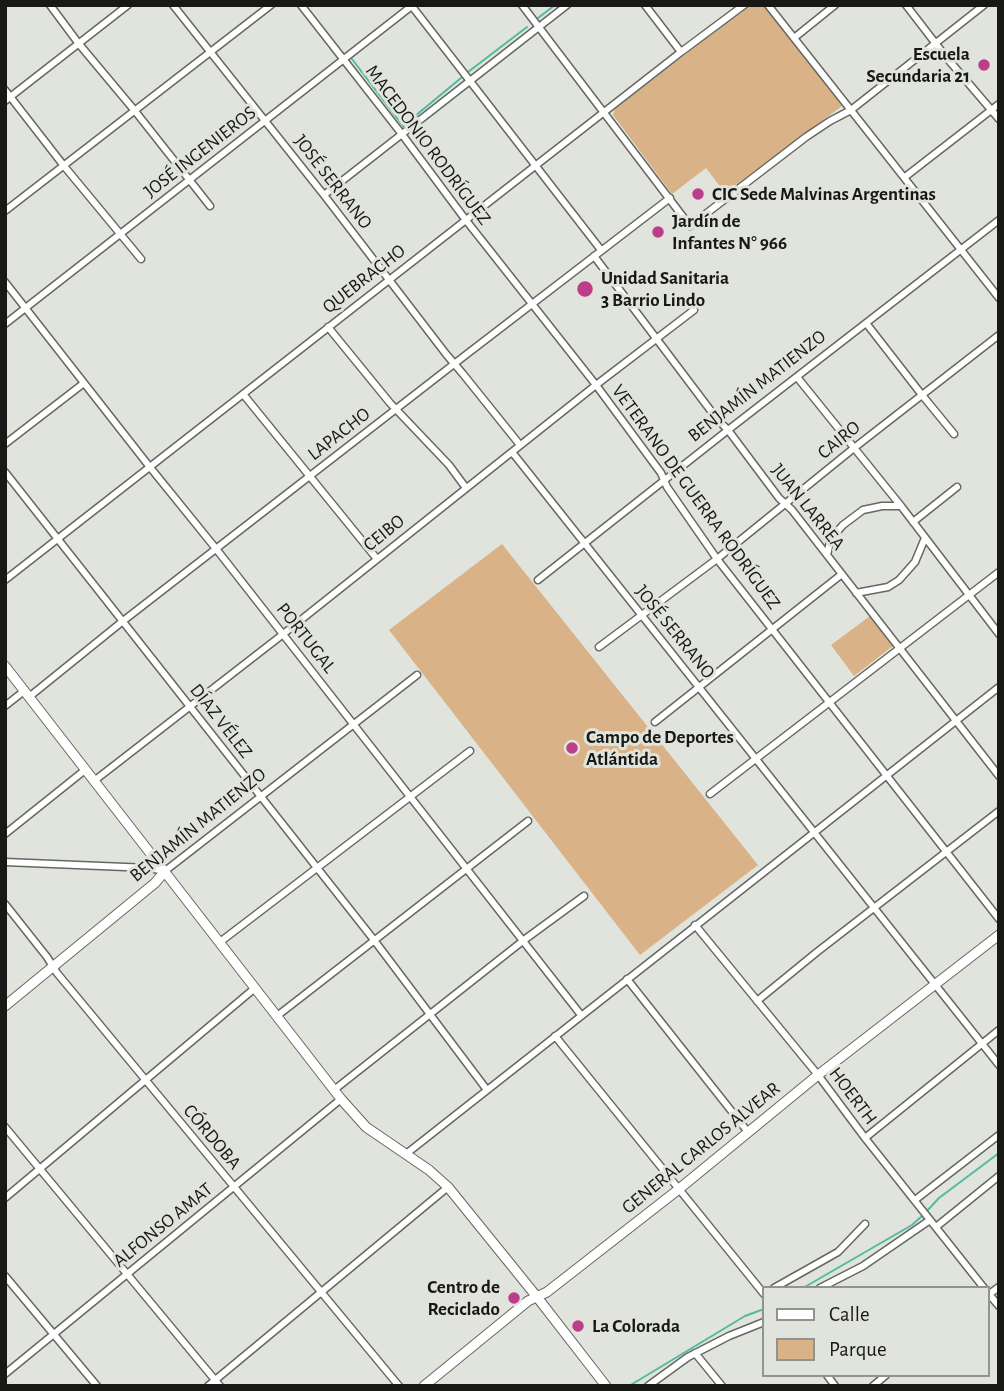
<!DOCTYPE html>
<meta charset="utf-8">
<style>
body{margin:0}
#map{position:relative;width:1004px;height:1391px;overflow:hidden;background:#e1e4dc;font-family:"Alegreya Sans",sans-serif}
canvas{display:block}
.frame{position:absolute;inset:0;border:7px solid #181916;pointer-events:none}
.legend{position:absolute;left:762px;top:1286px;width:228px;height:91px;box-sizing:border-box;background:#e1e4dc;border:2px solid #91938d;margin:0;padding:9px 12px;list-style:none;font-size:21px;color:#181916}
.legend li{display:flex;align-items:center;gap:14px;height:35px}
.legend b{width:35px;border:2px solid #91938d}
</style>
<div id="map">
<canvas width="1004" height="1391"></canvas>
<div class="frame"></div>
<ul class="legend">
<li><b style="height:9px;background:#fff"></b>Calle</li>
<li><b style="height:19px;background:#d9b287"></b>Parque</li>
</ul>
</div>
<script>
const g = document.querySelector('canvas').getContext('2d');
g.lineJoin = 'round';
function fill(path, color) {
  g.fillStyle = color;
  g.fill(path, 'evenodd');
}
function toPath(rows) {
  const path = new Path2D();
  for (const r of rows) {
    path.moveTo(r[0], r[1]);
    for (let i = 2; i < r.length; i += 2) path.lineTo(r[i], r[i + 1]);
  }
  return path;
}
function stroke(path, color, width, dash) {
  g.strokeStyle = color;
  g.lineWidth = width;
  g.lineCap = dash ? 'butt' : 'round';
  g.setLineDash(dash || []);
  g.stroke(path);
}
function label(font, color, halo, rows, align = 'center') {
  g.font = font + ' "Alegreya Sans",sans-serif';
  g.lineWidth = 6;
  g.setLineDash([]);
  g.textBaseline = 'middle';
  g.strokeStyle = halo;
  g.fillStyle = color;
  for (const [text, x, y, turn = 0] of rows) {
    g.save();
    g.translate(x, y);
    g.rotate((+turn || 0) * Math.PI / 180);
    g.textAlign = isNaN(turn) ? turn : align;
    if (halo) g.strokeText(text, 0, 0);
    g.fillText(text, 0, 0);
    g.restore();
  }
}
fill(toPath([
 [749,5,765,5,842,106,725,193,706,168,672,194,613,115,615,109],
 [502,544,758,865,640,955,389,630],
 [870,616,893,646,854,676,831,645]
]), '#d9b287');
stroke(toPath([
 [538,18,555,5],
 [352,59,403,126,461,78],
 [468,72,527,27],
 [926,1212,939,1198,999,1153],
 [803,1288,912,1225,922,1216],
 [629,1386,745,1316,764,1309]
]), '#52b9a4', 2);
const street = toPath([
 [50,5,79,44,135,111,210,206],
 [173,5,324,195,446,354,463,374,520,445],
 [301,5,401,133,465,219,596,385,661,473,667,487,717,559,999,919],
 [411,5,601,250],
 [522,5,690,226,806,137,830,121,851,110,984,5],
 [645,5,681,52],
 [768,5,999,298],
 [906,5,946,57,999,119],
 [794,38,835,5],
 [5,90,64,166,141,259],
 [5,101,128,5],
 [905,177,999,104],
 [324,195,567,5],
 [5,211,271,5],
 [594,256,717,419,728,430,779,498,792,510,999,776],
 [5,282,149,466,217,550,581,1015],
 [866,323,922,395,954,434],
 [5,324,413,5],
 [328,327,390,403,449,465,466,488],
 [797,377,901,506,999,634],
 [243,394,377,559],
 [5,444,84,383],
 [512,452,999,1065],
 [5,472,374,940,487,1090],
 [913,522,957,487],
 [827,555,830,542,835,534,843,525,863,510,882,506,901,506],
 [5,580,681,52,744,5],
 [538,580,728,430,999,220],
 [856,593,888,587,899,580,915,562,925,538],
 [599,647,717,559,854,448,999,335],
 [29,697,123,621,454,364,670,198],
 [5,706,24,691],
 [655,722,842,574],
 [94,781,282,635,596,385,694,310],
 [710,794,999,572],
 [5,834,85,770],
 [5,862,149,868,165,871,417,675],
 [5,904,47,957,57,973,399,1386],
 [695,925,818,1075,865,1138,984,1288],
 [220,942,470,751],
 [627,979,748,1132],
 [757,1001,817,952,999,811],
 [277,1016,528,821],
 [555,1036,764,1294],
 [334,1090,524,940,584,896],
 [5,1127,220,1386],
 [865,1138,999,1030],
 [406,1154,999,687],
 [5,1198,255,988],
 [915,1200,999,1135],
 [936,1227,999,1176],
 [5,1276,97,1386],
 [774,1288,838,1252,865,1224],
 [820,1288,863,1266,930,1220],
 [988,1293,999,1306],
 [988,1295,999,1287],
 [695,1353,722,1386],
 [5,1374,341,1099],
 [827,1375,835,1386],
 [208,1386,448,1187],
 [648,1386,688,1357,729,1336,764,1322],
 [873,1386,886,1375]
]);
const secondary = toPath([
 [5,666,341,1099,366,1127,429,1170,448,1187,537,1297,606,1386],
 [5,1006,155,883,165,871],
 [424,1386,528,1301,547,1292,679,1189,818,1075,999,935]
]);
stroke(street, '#656861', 9);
stroke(secondary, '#656861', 11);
stroke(street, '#fff', 6);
stroke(secondary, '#fff', 9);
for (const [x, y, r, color] of [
 [984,65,7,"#bc3d8a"],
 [698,194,7,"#bc3d8a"],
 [658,232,7,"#bc3d8a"],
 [585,289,9,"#bc3d8a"],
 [572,748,7,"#bc3d8a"],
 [514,1298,7,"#bc3d8a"],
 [578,1326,7,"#bc3d8a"]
]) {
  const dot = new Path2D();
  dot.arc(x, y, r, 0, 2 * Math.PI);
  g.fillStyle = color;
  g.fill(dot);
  stroke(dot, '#e1e4dc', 2.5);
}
label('bold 19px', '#181916', '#e1e4dc', [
 ["Escuela",970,54,"right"],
 ["Secundaria 21",970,76,"right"],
 ["CIC Sede Malvinas Argentinas",712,194],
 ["Jardín de",672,221],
 ["Infantes N° 966",672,243],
 ["Unidad Sanitaria",601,278],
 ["3 Barrio Lindo",601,300],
 ["Campo de Deportes",586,737],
 ["Atlántida",586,759],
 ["Centro de",500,1287,"right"],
 ["Reciclado",500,1309,"right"],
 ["La Colorada",592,1326]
], 'left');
label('19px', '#181916', '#e1e4dc', [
 ["MACEDONIO RODRÍGUEZ",428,145,53],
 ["JOSÉ INGENIEROS",200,152,-38],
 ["JOSÉ SERRANO",333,182,52],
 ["QUEBRACHO",364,279,-38],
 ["BENJAMÍN MATIENZO",757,386,-38],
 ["LAPACHO",339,434,-38],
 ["CAIRO",839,440,-39],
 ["VETERANO DE GUERRA RODRÍGUEZ",696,497,54],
 ["JUAN LARREA",808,507,51],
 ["CEIBO",384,533,-39],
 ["JOSÉ SERRANO",675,632,51],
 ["PORTUGAL",306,638,52],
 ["DÍAZ VÉLEZ",221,721,52],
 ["BENJAMÍN MATIENZO",198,825,-39],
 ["HOERTH",853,1096,53],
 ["CÓRDOBA",212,1137,50],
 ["GENERAL CARLOS ALVEAR",701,1148,-39],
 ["ALFONSO AMAT",163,1225,-39]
]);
</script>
